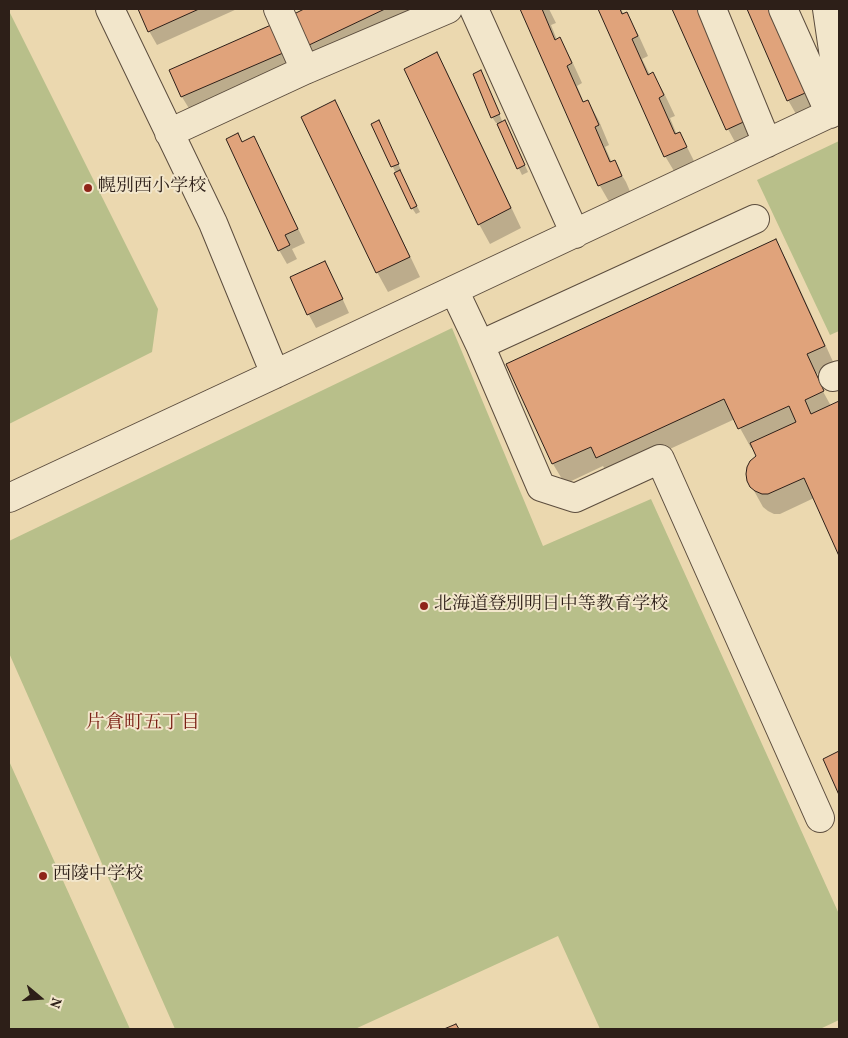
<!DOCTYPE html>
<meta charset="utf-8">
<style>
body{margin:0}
#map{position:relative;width:848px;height:1038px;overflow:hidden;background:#ebd8af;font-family:Vollkorn,serif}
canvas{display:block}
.frame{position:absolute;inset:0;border:10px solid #2d1f18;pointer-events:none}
.north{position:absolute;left:15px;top:973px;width:50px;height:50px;-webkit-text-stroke:4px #f2e6cb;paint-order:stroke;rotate:108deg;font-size:14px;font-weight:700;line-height:20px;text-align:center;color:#2d1f18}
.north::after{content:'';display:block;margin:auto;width:18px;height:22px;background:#2d1f18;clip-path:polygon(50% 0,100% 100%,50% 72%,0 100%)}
</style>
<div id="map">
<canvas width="848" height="1038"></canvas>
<div class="frame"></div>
<div class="north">N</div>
</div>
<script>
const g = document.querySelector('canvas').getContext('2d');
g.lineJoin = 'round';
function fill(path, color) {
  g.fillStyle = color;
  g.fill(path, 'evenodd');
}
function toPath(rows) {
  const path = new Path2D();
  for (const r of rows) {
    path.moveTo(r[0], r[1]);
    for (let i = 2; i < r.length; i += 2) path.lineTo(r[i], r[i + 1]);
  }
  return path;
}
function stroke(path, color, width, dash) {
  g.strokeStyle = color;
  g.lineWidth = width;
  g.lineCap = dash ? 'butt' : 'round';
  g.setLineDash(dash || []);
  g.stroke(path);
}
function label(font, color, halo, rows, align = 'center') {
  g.font = font + ' Vollkorn,"Noto Serif JP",serif';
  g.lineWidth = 4;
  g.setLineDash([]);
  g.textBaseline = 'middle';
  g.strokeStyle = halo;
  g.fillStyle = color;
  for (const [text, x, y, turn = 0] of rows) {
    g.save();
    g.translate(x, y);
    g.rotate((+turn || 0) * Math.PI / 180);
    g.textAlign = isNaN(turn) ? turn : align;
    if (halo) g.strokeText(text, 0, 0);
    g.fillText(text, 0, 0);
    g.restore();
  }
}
fill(toPath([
 [9,11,158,309,152,352,9,424],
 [839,141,839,331,830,335,757,180],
 [452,328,543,546,651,499,839,914,839,1020,820,1029,600,1029,558,936,355,1029,175,1029,9,653,9,541],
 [9,761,130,1029,9,1029]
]), '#b8bf8a');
fill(toPath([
 [139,9,237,9,157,45,149,31],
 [307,9,415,9,316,59,308,46,294,15],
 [521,9,549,9,556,23,551,25,557,40,560,39,571,59,582,83,577,86,584,103,588,101,599,121,609,145,605,147,612,163,614,162,626,182,632,196,611,205,600,186],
 [599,9,621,9,624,15,627,14,638,34,648,56,642,59,650,75,653,74,664,93,675,116,670,118,677,135,680,133,697,167,677,176,665,156],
 [673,9,701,9,757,132,735,142,728,129],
 [748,9,778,9,819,104,796,114,788,100],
 [270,26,289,66,190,110,182,97,171,70],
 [437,54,448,74,521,228,490,244,479,224],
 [484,78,503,123,508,128,528,172,522,175,497,123,496,123,492,117],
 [335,102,346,122,420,277,388,292,377,272],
 [373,124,382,128,401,170,399,171,420,212,416,214,412,208],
 [254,137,261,151,305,243,292,249,297,259,287,264,279,250,227,140,242,143],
 [776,241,787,261,835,366,817,374,823,387,822,385,820,386,831,406,839,403,839,553,814,498,780,514,774,514,768,511,763,507,748,480,758,456,753,447,751,448,735,419,609,477,603,466,565,484,553,464,508,364],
 [325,263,332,276,349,313,316,328,309,315,291,278]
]), '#0003');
const building = toPath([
 [138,9,199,9,148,32,138,9],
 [304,9,385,9,307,46,292,15,304,9],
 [520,9,542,9,555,40,560,37,572,63,567,66,583,102,588,100,599,125,595,127,610,162,615,160,622,176,598,186,520,9],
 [598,9,620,9,622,14,627,12,638,36,632,39,648,75,653,72,664,95,659,98,675,134,680,132,687,147,664,157,598,9],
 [672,9,701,9,750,119,726,130,672,9],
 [747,9,777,9,812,90,787,101,747,9],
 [271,25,283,53,181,97,169,70,271,25],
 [437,52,511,208,478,225,404,69,437,52],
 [481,70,500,114,491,118,473,74,481,70],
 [335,100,410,257,376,273,301,117,335,100],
 [379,120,399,164,391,167,371,124,379,120],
 [505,120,525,165,517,169,497,124,505,120],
 [238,133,242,142,254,136,298,229,285,235,290,245,278,251,226,139,238,133],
 [400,170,417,206,411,209,394,173,400,170],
 [776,239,825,346,807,354,824,391,805,400,811,414,839,401,839,556,804,478,768,494,762,494,755,491,750,487,747,481,746,474,747,467,750,461,756,456,750,443,796,422,789,406,738,429,724,399,596,458,591,447,552,464,506,364,776,239],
 [325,261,343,299,307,315,290,277,325,261],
 [839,751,839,795,823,759,839,751],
 [456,1024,459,1029,444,1029,456,1024]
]);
fill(building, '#e0a37b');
stroke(building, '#2d1f18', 1);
const minor = toPath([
 [110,9,213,223,275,374],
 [278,9,305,70],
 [474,9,575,234],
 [712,9,767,143],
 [783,9,830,114],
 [827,9,839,91],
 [169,133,305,70,448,9],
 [454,290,480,345,755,219],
 [480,345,541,487,575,498,660,459,820,818],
 [833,377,839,375],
 [9,498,275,374,839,109]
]);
stroke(minor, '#5c4d3e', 30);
stroke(minor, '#f2e6cb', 28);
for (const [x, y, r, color] of [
 [88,188,5,"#8f2418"],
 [424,606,5,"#8f2418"],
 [43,876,5,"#8f2418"]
]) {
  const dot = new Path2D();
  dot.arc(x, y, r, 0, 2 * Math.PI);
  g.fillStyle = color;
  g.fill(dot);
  stroke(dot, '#f2e6cb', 2);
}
label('18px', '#2d1f18', '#f2e6cb', [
 ["幌別西小学校",98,188],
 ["北海道登別明日中等教育学校",434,606],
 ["西陵中学校",53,876]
], 'left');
label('19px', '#7a1f14', '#f2e6cb', [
 ["片倉町五丁目",143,725]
]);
</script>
